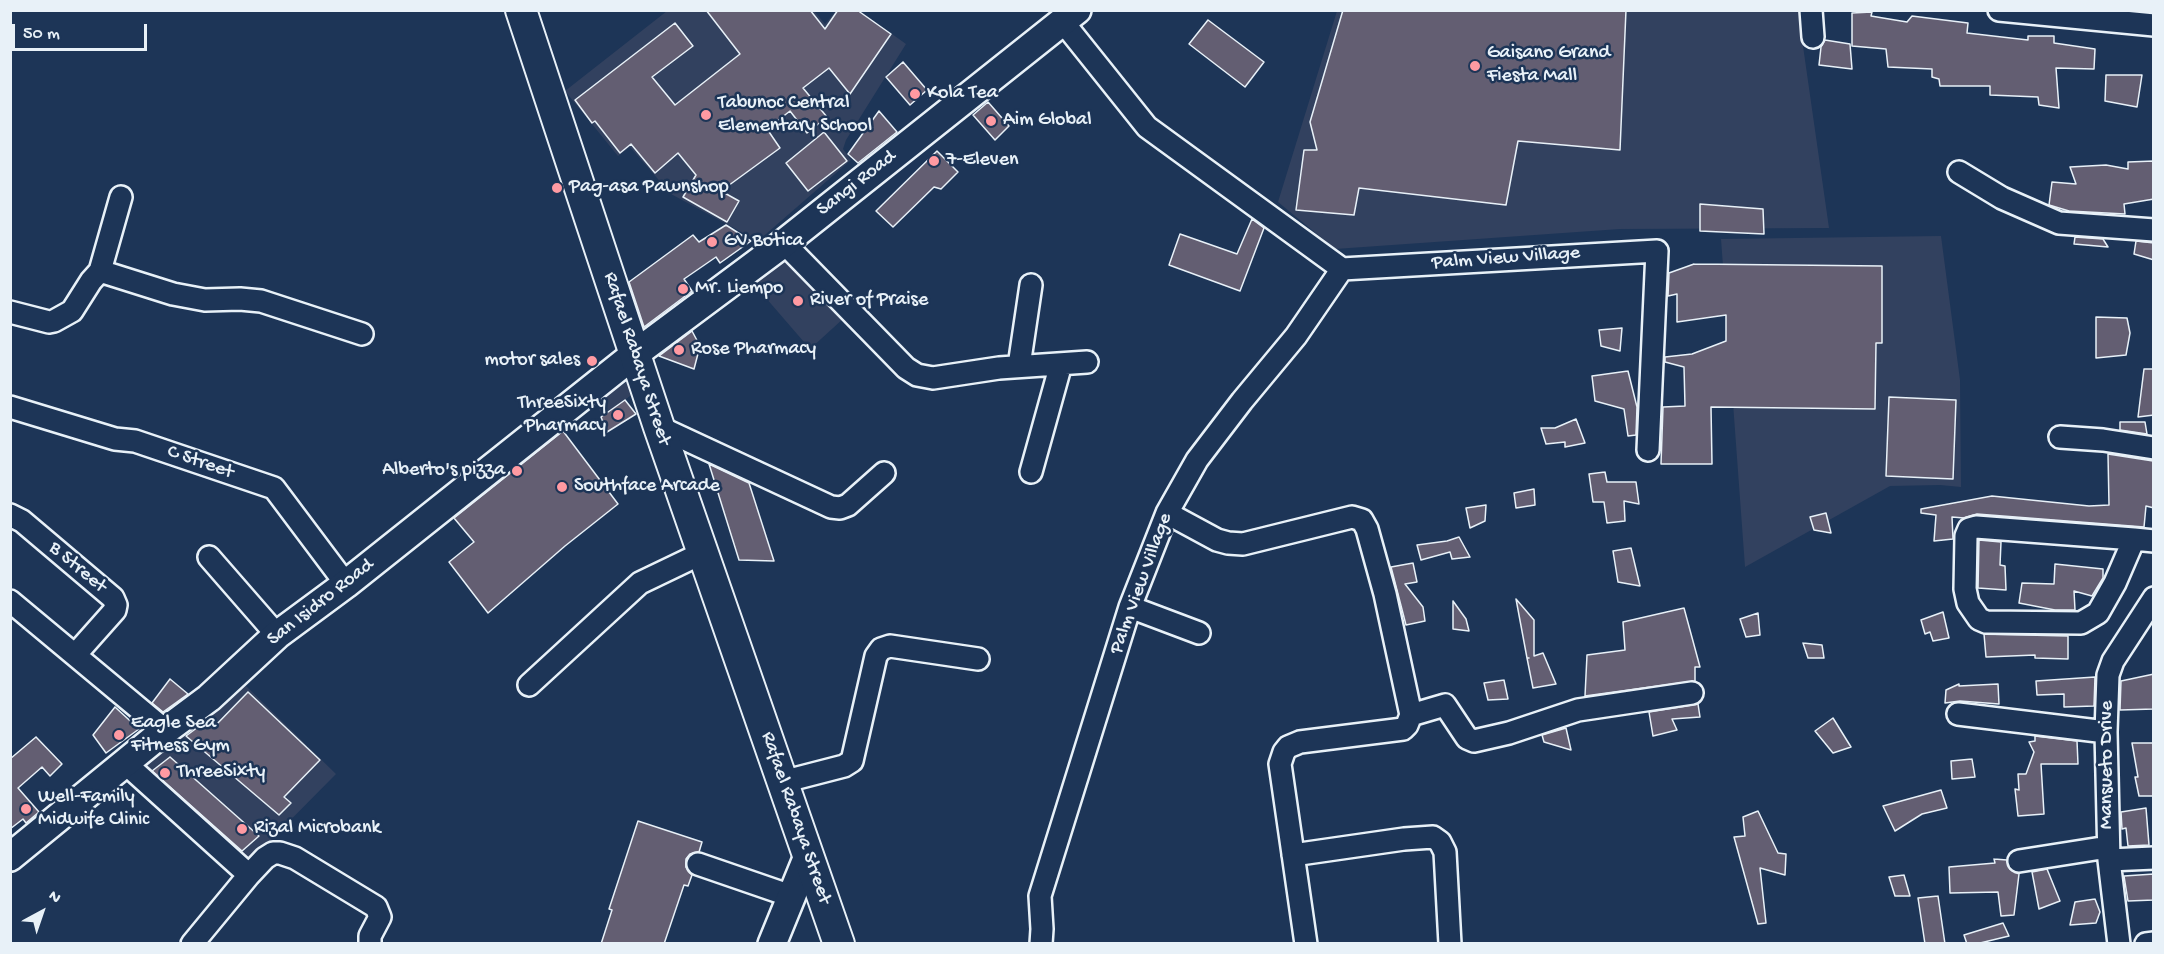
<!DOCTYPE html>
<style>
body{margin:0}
#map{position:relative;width:2164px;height:954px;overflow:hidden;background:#1d3557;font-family:"Gochi Hand",sans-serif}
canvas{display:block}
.frame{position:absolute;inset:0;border:12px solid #e8f1f8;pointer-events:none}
.north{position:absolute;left:12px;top:882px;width:60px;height:60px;-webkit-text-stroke:4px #1d3557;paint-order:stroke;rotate:40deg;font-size:16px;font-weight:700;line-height:24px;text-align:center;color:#e8f1f8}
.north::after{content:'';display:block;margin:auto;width:21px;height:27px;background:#e8f1f8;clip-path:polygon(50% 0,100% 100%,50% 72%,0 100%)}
.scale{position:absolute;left:12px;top:24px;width:135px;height:27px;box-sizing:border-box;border:3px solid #e8f1f8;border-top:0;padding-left:8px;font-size:18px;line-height:21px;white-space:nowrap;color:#e8f1f8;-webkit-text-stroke:4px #1d3557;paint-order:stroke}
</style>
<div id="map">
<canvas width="2164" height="954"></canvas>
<div class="frame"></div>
<div class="north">N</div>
<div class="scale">50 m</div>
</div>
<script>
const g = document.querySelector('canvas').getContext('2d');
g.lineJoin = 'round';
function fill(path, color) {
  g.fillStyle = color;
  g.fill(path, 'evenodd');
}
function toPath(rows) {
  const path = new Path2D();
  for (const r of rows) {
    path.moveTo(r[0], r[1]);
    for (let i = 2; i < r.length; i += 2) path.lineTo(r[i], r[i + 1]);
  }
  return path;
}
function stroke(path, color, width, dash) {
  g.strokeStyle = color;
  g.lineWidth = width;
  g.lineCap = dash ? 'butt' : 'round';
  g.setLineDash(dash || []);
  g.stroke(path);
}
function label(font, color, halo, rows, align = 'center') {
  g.font = font + ' "Gochi Hand",sans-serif';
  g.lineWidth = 5;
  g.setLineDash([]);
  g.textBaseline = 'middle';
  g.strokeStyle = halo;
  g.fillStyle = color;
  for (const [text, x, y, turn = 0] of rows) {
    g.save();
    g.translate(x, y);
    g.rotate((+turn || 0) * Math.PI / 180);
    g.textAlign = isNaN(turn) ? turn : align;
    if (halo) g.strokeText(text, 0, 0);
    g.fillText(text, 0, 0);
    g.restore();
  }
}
fill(toPath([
 [667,11,814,11,825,24,836,11,860,11,906,44,846,140,843,149,851,160,758,241,671,194,630,147,618,156,565,91],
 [1337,11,1798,11,1829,228,1620,229,1335,249,1278,202],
 [1941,236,1960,380,1961,487,1940,485,1890,486,1745,567,1721,239],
 [787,253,844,318,810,349,753,283],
 [628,381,635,392,603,417,596,403],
 [246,686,336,774,244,867,138,770]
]), '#32415f');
const building = toPath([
 [706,10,810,10,825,29,838,10,857,10,891,34,850,94,829,68,803,88,827,117,807,133,790,111,767,129,780,148,721,191,739,201,727,222,683,197,696,175,678,153,655,173,631,144,620,153,595,121,592,123,575,100,675,23,693,46,652,77,675,105,740,54,706,10],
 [1343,10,1626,10,1620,150,1518,141,1506,205,1359,188,1354,215,1296,210,1304,150,1317,150,1310,122,1343,10],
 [1872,12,1871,16,1907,22,1912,16,1968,23,1967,33,2028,40,2028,36,2054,36,2054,43,2095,49,2094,69,2056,68,2059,108,2039,105,2038,97,1990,95,1990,86,1940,86,1939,79,1932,77,1932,69,1888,67,1886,49,1852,46,1852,13,1872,12],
 [1208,20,1264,62,1245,87,1189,44,1208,20],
 [1825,40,1850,44,1852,69,1819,65,1821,47,1825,40],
 [903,62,927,90,910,105,886,77,903,62],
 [2106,75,2142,75,2137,107,2105,101,2106,75],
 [988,102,1009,126,995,140,973,115,988,102],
 [879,111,897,132,858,163,848,154,879,111],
 [824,132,847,161,808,191,786,163,824,132],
 [937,151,958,172,941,189,934,187,893,227,876,211,937,151],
 [2154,161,2154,199,2124,204,2125,214,2069,211,2049,205,2052,182,2076,184,2070,167,2106,165,2128,169,2128,162,2154,161],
 [1700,204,1763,209,1764,234,1700,231,1700,204],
 [1252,219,1264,228,1240,291,1169,265,1180,234,1237,254,1252,219],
 [726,225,751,241,720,263,716,257,684,279,692,291,644,327,629,282,693,235,699,242,726,225],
 [2075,237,2103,239,2108,247,2074,244,2075,237],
 [2136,241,2154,243,2154,260,2134,254,2136,241],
 [1694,264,1882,266,1882,343,1876,343,1875,409,1711,407,1712,464,1661,464,1663,407,1685,406,1684,367,1665,362,1665,357,1692,354,1726,341,1726,315,1677,322,1677,294,1668,296,1669,273,1694,264],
 [2096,317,2127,318,2130,333,2126,355,2096,358,2096,317],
 [1622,328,1620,351,1601,346,1599,330,1622,328],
 [692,331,700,346,694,369,659,356,692,331],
 [2144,369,2154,369,2154,415,2138,417,2144,369],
 [1628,371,1637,407,1636,435,1628,436,1624,409,1595,401,1592,376,1628,371],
 [1889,397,1956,400,1953,479,1886,476,1889,397],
 [625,400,636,414,607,432,601,417,625,400],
 [1576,419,1585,443,1565,447,1565,442,1546,444,1541,428,1555,428,1576,419],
 [2120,422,2145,422,2147,434,2120,430,2120,422],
 [563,431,618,504,565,546,488,613,449,562,474,542,454,518,563,431],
 [2108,454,2153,461,2154,508,2146,506,2144,527,1977,514,1964,518,1952,517,1953,539,1934,541,1936,515,1921,513,1921,509,1992,496,2089,506,2109,505,2108,454],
 [709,464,749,483,774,561,739,560,709,464],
 [1605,472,1607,482,1636,482,1639,504,1624,501,1625,521,1607,523,1604,502,1593,502,1589,474,1605,472],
 [1534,489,1535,505,1516,508,1514,493,1534,489],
 [1486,505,1485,521,1470,528,1466,508,1486,505],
 [1826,513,1831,533,1814,530,1810,517,1826,513],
 [1459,537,1470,557,1452,559,1450,552,1421,560,1417,545,1447,541,1459,537],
 [1979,540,2001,542,2000,565,2005,566,2006,590,1978,588,1979,540],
 [1631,548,1640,586,1618,582,1613,551,1631,548],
 [1413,563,1417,582,1405,584,1423,607,1425,621,1406,625,1391,567,1413,563],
 [2055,564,2103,569,2103,578,2092,596,2074,591,2075,610,2055,610,2019,603,2022,583,2054,584,2055,564],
 [1516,599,1534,620,1534,656,1543,653,1556,684,1533,688,1527,658,1529,658,1527,658,1516,599],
 [1453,601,1466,619,1469,631,1453,629,1453,601],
 [1684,608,1700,667,1695,667,1695,681,1585,696,1587,655,1625,650,1623,622,1684,608],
 [1943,612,1949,638,1933,641,1930,632,1925,634,1921,620,1943,612],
 [1758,613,1760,635,1746,637,1740,619,1758,613],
 [1984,634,2068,636,2068,659,2035,658,2035,655,1986,657,1984,634],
 [1803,643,1822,645,1824,658,1808,658,1803,643],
 [2154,674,2154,709,2120,710,2121,681,2154,674],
 [2095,677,2094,706,2064,707,2064,694,2037,695,2036,681,2095,677],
 [170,679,188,694,163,712,152,703,170,679],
 [1504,680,1508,699,1488,700,1484,683,1504,680],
 [1959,684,1959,686,1998,684,1999,704,1960,701,1945,703,1946,690,1959,684],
 [248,692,320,760,284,797,291,803,279,815,186,736,206,721,213,728,248,692],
 [1698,704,1700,717,1672,719,1677,730,1653,736,1649,712,1698,704],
 [115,707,139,729,106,753,93,735,115,707],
 [1833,718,1851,747,1833,753,1815,731,1833,718],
 [1566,728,1571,750,1544,742,1542,735,1566,728],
 [2035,736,2077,741,2078,764,2041,764,2044,814,2018,816,2015,789,2019,790,2018,774,2026,774,2034,752,2029,742,2035,741,2035,736],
 [36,737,62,764,50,776,42,767,18,788,39,812,26,823,23,819,10,829,10,759,36,737],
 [2132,743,2154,743,2154,796,2139,796,2135,777,2138,777,2132,743],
 [170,757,259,836,242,851,152,771,170,757],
 [1972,759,1975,777,1952,779,1951,761,1972,759],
 [1941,790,1947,808,1922,814,1895,831,1883,806,1941,790],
 [2146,808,2149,845,2128,846,2126,828,2122,829,2121,812,2146,808],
 [1758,811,1778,853,1786,854,1785,875,1760,868,1766,923,1758,924,1734,837,1745,836,1743,817,1758,811],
 [638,821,702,842,699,852,690,854,686,859,686,867,692,875,688,886,684,885,664,944,601,944,612,910,609,909,638,821],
 [1994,859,2007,860,2010,869,2019,874,2014,915,2001,916,1998,892,1950,893,1949,867,1995,863,1994,859],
 [2047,869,2060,901,2039,909,2032,872,2047,869],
 [2154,874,2154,900,2128,901,2124,876,2154,874],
 [1904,875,1910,896,1895,896,1889,877,1904,875],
 [1938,896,1945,944,1925,944,1918,898,1938,896],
 [2095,899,2100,912,2096,923,2070,925,2075,902,2095,899],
 [2003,923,2009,936,1976,944,1967,944,1964,935,2003,923]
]);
fill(building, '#635e72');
stroke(building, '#e8f1f8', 1.5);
const minor = toPath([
 [1811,10,1813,37],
 [1999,10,2154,25],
 [1063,22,1147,127,1342,269,1657,251,1648,450],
 [1959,172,2002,198,2059,223,2154,230],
 [784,243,906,368,917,375,933,378,999,368,1087,362],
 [100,271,173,294,205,300,240,299,261,301,362,334],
 [10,312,49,322,54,321,72,311,91,281,100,271,121,197],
 [1019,366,1031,285],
 [10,407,115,439,135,441,274,488,346,584],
 [659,427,831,507,840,508,848,505,884,473],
 [2060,437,2103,440,2154,448],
 [1031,472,1061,364],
 [1167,513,1217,540,1228,543,1243,544,1352,517,1362,520,1367,529,1385,594,1411,715,1407,725,1403,729,1300,742,1288,747,1284,752,1280,764,1306,944],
 [10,515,22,521,113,598,116,605,115,610,75,655],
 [2134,539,2115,583,2098,613,2081,623,1986,622,1979,619,1968,603,1965,589,1966,536,1969,529,1976,527,2134,539,2154,541],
 [209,557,277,635],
 [10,601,166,731],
 [1130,607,1199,633],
 [529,685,640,583,690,559,704,558],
 [1958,714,2106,732],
 [1411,715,1445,705,1467,738,1474,741,1509,733,1578,710,1692,693],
 [125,763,249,875,265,858,273,853,280,853,295,858,376,907,380,917,370,936,370,944],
 [782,782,844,766,852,761,876,656,881,649,890,646,978,659],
 [1293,855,1404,839,1433,837,1440,842,1445,852,1450,944],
 [2109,860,2154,858],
 [2019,861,2108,847],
 [698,864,791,896],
 [192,944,249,875],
 [1041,944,1042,929,1040,896,1130,607,1167,513,1197,460,1242,401,1296,336,1342,269],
 [2119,944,2109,860,2106,732,2108,675,2113,661,2154,598],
 [2146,944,2154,943]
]);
const tertiary = toPath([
 [10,857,158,736,209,698,277,635,346,584,635,354,784,243,1077,10],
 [772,944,808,856]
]);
const secondary = toPath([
 [521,10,659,427,839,944]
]);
stroke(minor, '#e8f1f8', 26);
stroke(tertiary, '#e8f1f8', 32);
stroke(secondary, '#e8f1f8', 34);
stroke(minor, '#1d3557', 21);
stroke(tertiary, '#1d3557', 27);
stroke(secondary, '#1d3557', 30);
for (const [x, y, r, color] of [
 [1475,66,6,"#ff9aa2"],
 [915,94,6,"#ff9aa2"],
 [706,115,6,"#ff9aa2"],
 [991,121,6,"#ff9aa2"],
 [934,161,6,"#ff9aa2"],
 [557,188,6,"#ff9aa2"],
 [712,242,6,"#ff9aa2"],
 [683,289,6,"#ff9aa2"],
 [798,301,6,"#ff9aa2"],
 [679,350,6,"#ff9aa2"],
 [592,361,6,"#ff9aa2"],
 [618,415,6,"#ff9aa2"],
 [517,471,6,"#ff9aa2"],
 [562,487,6,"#ff9aa2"],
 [119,735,6,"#ff9aa2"],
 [165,773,6,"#ff9aa2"],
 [26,809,6,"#ff9aa2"],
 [242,829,6,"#ff9aa2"]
]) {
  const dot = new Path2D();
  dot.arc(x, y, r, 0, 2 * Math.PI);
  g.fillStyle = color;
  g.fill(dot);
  stroke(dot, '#1d3557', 2);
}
label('20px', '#e8f1f8', '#1d3557', [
 ["Gaisano Grand",1487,54],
 ["Fiesta Mall",1487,77],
 ["Kola Tea",927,94],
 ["Tabunoc Central",718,104],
 ["Elementary School",718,127],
 ["Aim Global",1003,121],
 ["7-Eleven",946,161],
 ["Pag-asa Pawnshop",569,188],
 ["GV Botica",724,242],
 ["Mr. Liempo",695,289],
 ["River of Praise",810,301],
 ["Rose Pharmacy",691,350],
 ["motor sales",580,361,"right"],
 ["ThreeSixty",606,404,"right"],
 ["Pharmacy",606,427,"right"],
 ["Alberto's pizza",505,471,"right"],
 ["Southface Arcade",574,487],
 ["Eagle Sea",131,724],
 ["Fitness Gym",131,747],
 ["ThreeSixty",177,773],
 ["Well-Family",38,798],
 ["Midwife Clinic",38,821],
 ["Rizal Microbank",254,829]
], 'left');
label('20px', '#e8f1f8', '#1d3557', [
 ["Sangi Road",857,184,-38],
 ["Palm View Village",1506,259,-4],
 ["Rafael Rabaya Street",636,359,72],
 ["C Street",200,463,19],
 ["B Street",77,568,40],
 ["Palm View Village",1142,584,-70],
 ["San Isidro Road",321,603,-38],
 ["Mansueto Drive",2108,765,-90],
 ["Rafael Rabaya Street",795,818,71]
]);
</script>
